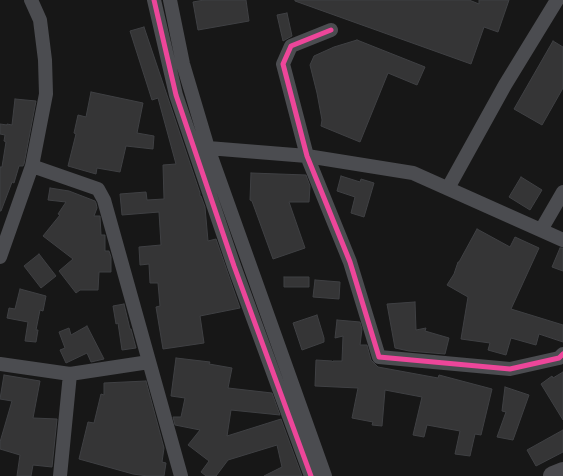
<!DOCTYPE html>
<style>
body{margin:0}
canvas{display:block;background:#171717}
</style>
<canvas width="563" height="476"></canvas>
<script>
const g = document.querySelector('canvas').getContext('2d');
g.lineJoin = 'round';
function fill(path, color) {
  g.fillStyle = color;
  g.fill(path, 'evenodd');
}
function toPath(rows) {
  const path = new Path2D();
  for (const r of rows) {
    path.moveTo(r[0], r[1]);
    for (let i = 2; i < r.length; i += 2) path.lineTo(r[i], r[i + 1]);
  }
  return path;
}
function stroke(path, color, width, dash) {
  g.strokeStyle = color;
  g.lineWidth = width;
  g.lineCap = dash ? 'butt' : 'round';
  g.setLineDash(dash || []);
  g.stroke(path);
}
const building = toPath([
 [204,0,246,0,249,21,198,30,193,2,204,0],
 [295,0,469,0,479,4,479,0,509,0,498,32,484,27,471,64,295,1,295,0],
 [287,13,292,36,283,41,277,15,287,13],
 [144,27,200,193,200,196,201,196,205,207,208,241,216,239,240,308,200,316,204,343,163,349,156,307,160,306,158,283,150,283,149,264,140,265,139,247,161,245,159,212,122,215,120,194,146,192,147,200,164,199,163,165,176,164,158,98,152,100,130,31,144,27],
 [357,40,425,67,417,85,388,73,360,142,321,126,322,120,317,93,310,65,314,56,334,47,357,40],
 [553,41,563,47,563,88,542,125,514,109,553,41],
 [91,92,143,103,137,133,154,136,153,149,126,146,120,172,97,168,96,174,68,166,76,134,74,133,78,115,86,117,91,92],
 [15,99,36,101,24,164,23,166,19,166,14,183,12,182,1,211,0,211,0,167,2,167,6,142,4,141,5,135,0,134,0,124,7,125,7,124,12,125,15,99],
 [251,173,306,175,310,186,309,202,289,202,305,248,273,259,252,201,250,200,251,173],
 [341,176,360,182,361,179,374,183,364,217,351,213,355,197,337,191,341,176],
 [521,177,542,190,530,210,509,197,521,177],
 [50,188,69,191,95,201,96,203,97,208,94,216,100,216,101,235,105,235,105,251,109,251,111,257,111,272,99,272,98,290,80,290,76,293,59,271,73,259,43,236,60,215,58,214,66,202,48,200,50,188],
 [477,229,510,247,515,237,539,248,511,309,563,325,563,342,539,334,536,345,511,338,506,355,488,350,490,343,461,339,468,297,447,285,454,274,458,262,459,262,477,229],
 [560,248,563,248,563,271,552,267,560,248],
 [39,254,56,276,41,288,24,266,39,254],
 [284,277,309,277,309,287,284,287,284,277],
 [315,280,340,282,339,299,313,297,315,280],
 [20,289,46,296,43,311,40,310,36,330,38,330,36,342,25,341,28,322,7,318,9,308,15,309,20,289],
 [415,302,416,330,426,328,425,331,449,338,445,354,409,351,395,348,387,304,415,302],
 [124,304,130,329,131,329,136,348,122,350,118,323,116,324,113,306,124,304],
 [317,315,324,338,324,342,302,350,293,323,317,315],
 [337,320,360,322,362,329,360,345,367,345,371,360,378,367,438,378,439,375,492,389,481,435,475,434,470,456,455,454,460,431,427,425,424,437,413,435,422,397,385,390,382,426,372,425,373,422,352,418,358,388,315,386,316,360,332,361,333,362,333,361,342,361,343,336,335,338,337,320],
 [87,326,104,359,91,362,87,353,66,363,60,350,65,348,59,332,69,328,71,335,87,326],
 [176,358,210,362,209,364,232,368,228,388,272,393,280,415,231,410,227,436,281,419,302,476,264,476,282,467,277,445,228,460,216,476,206,476,201,472,209,461,188,445,200,430,175,425,173,417,181,417,185,398,171,396,176,358],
 [563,372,563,420,541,384,552,376,553,378,563,372],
 [4,375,40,381,33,418,57,419,52,467,33,465,31,476,17,476,20,455,0,449,0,442,12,401,0,399,4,375],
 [146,381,164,448,162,462,166,463,164,476,148,476,133,474,79,459,88,422,94,423,101,394,104,395,104,383,146,381],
 [505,387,529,395,513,440,497,437,506,412,502,411,505,387],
 [563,430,563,452,536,466,527,450,563,430]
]);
fill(building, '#353536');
stroke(building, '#3f4043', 1);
stroke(toPath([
 [154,0,176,95,234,266,311,476],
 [170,0,183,64,208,148,325,476],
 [331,30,291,46,283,64,307,156,350,262,379,357,510,369,559,358,563,354],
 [208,148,307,156,413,173,563,240],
 [32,166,98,189,104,200,181,476],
 [448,188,505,85,557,0],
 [541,230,563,192],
 [0,257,32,166,46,94,45,60,40,20,31,0],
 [0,364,70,374,149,362],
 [60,476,70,374]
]), '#4b4c50', 14);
stroke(toPath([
 [553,476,563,472]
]), '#4a4a4e', 20);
stroke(toPath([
 [154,0,176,95,234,266,311,476],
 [331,30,291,46,283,64,307,156,350,262,379,357,510,369,559,358,563,354]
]), '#ed469a', 5);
</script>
